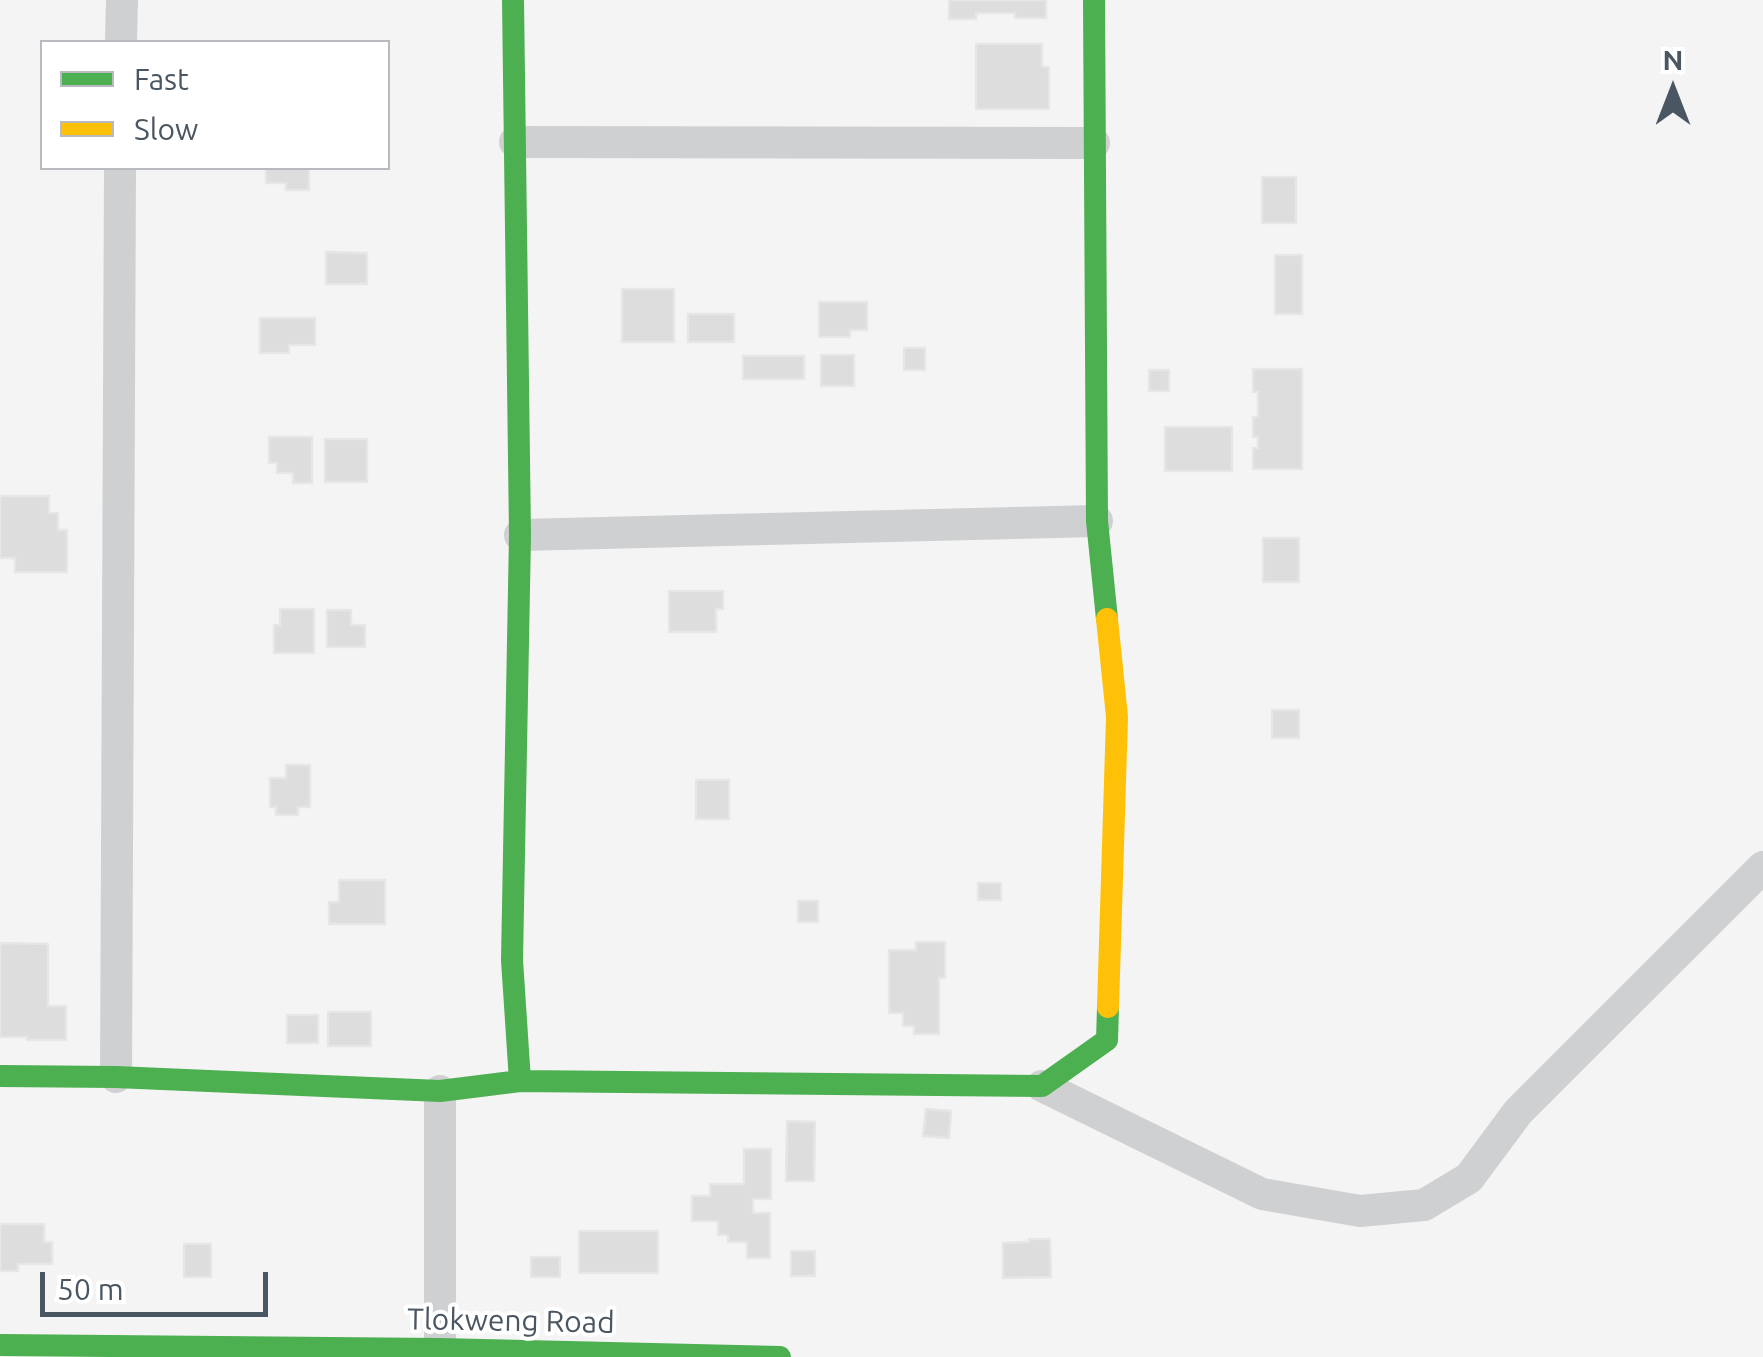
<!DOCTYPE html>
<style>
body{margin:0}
#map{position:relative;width:1763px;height:1357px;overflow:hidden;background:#f4f4f4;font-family:Ubuntu,sans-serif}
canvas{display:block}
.legend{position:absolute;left:40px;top:40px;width:350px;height:130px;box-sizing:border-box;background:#fff;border:2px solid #b7bbc0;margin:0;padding:12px 18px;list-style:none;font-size:30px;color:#4a5661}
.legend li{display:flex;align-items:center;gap:20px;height:50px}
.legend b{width:50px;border:2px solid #b7bbc0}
.north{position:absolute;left:1623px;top:40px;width:100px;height:100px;-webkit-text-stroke:8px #fff;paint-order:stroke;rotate:0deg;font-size:28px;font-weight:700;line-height:40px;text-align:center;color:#4a5661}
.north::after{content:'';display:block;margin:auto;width:35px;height:45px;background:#4a5661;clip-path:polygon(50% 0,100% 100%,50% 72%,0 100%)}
.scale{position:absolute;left:40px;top:1272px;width:228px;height:45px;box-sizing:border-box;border:5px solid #4a5661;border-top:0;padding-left:12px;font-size:30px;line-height:35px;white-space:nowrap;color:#4a5661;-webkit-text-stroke:8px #fff;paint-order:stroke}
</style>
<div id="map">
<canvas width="1763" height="1357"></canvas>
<ul class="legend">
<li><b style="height:12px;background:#4caf50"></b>Fast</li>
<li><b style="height:12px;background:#ffc107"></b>Slow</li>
</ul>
<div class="north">N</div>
<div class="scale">50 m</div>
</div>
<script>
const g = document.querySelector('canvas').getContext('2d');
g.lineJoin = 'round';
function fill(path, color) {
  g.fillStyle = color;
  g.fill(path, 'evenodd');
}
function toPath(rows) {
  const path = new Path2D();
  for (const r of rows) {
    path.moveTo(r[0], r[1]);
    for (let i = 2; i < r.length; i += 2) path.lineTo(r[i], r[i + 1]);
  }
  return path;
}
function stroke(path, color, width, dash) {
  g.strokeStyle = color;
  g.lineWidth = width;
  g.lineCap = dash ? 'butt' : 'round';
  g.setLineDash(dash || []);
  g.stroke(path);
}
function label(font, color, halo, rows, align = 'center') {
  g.font = font + ' Ubuntu,sans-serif';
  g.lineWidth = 8;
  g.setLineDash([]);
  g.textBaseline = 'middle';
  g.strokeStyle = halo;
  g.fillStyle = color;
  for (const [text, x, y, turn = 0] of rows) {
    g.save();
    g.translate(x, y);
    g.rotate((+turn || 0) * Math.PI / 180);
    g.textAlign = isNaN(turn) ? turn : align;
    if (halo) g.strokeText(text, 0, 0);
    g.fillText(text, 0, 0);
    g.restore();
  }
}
const building = toPath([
 [949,0,1046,0,1046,18,1015,18,1015,13,976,13,976,19,949,19,949,0],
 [976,44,1042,44,1042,67,1049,67,1049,109,976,109,976,44],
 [266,168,309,168,309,190,286,190,286,183,266,183,266,168],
 [1262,177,1296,177,1296,223,1262,223,1262,177],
 [326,252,367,253,367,284,326,284,326,252],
 [1275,255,1302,255,1302,314,1275,314,1275,255],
 [622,289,674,289,674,342,622,342,622,289],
 [819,302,867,302,867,330,850,330,850,337,819,337,819,302],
 [688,314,734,314,734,342,688,342,688,314],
 [260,318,315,318,315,345,289,345,289,353,260,353,260,318],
 [904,348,925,348,925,370,904,370,904,348],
 [821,355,854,355,854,386,821,386,821,355],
 [743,356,804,356,804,379,743,379,743,356],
 [1253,369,1302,369,1302,469,1253,469,1253,448,1258,448,1258,437,1253,437,1253,417,1258,417,1258,392,1253,392,1253,369],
 [1149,370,1169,370,1169,391,1149,391,1149,370],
 [1165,427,1232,427,1232,471,1165,471,1165,427],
 [269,437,312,437,312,483,293,483,293,473,277,473,277,463,269,463,269,437],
 [325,439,367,439,367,482,325,482,325,439],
 [0,496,49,496,49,513,58,513,58,530,67,530,67,572,15,572,15,558,0,558,0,496],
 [1263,538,1299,538,1299,582,1263,582,1263,538],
 [669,591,723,591,723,609,716,609,716,632,669,632,669,591],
 [280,609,314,609,314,653,274,653,274,625,280,625,280,609],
 [327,610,351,610,351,625,365,625,365,647,327,647,327,610],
 [1272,710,1299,710,1299,738,1272,738,1272,710],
 [286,765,310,765,310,807,298,807,298,815,276,815,276,807,270,807,270,778,286,778,286,765],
 [696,780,729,780,729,819,696,819,696,780],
 [339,880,385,880,385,924,329,924,329,902,339,902,339,880],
 [978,883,1001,883,1001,900,978,900,978,883],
 [798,901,818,901,818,922,798,922,798,901],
 [916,942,945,942,945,978,939,978,939,1034,914,1034,914,1026,903,1026,903,1013,889,1013,889,950,916,950,916,942],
 [0,943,48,944,48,1006,66,1006,66,1040,27,1040,27,1037,0,1037,0,943],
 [328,1012,371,1012,371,1046,328,1046,328,1012],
 [287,1015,318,1015,318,1043,287,1043,287,1015],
 [926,1109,951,1111,949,1138,923,1136,926,1109],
 [787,1121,815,1122,814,1181,786,1181,787,1121],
 [744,1149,771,1149,771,1199,753,1199,753,1213,770,1213,770,1258,747,1258,747,1242,728,1242,728,1235,718,1235,718,1221,692,1221,692,1196,710,1196,710,1184,744,1184,744,1149],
 [0,1224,44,1224,44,1242,52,1242,52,1264,18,1264,18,1271,0,1271,0,1224],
 [579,1231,658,1231,658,1273,579,1273,579,1231],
 [1029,1239,1050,1239,1051,1277,1003,1278,1003,1243,1029,1242,1029,1239],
 [184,1244,211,1244,211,1277,184,1277,184,1244],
 [791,1251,815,1251,815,1276,791,1276,791,1251],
 [531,1257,560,1257,560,1277,531,1277,531,1257]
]);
fill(building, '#ddddde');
stroke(building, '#e5e6e7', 2.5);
stroke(toPath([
 [121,42,122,0],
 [515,142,1094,143],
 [520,535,1097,521],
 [116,1077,120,168],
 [1042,1086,1262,1194,1360,1211,1424,1205,1469,1178,1518,1112,1763,867],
 [440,1091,440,1349]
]), '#ced0d2', 32);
stroke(toPath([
 [513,0,520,535,512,960,520,1081],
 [1094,0,1097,521,1107,619],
 [0,1076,116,1077,440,1091,520,1081,1042,1086,1107,1040,1108,1007],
 [0,1345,440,1349,780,1357]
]), '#4caf50', 22);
stroke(toPath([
 [1107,619,1117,717,1108,1007]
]), '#ffc107', 22);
label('30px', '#4a5661', '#fff', [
 ["Tlokweng Road",511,1321,1]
]);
</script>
